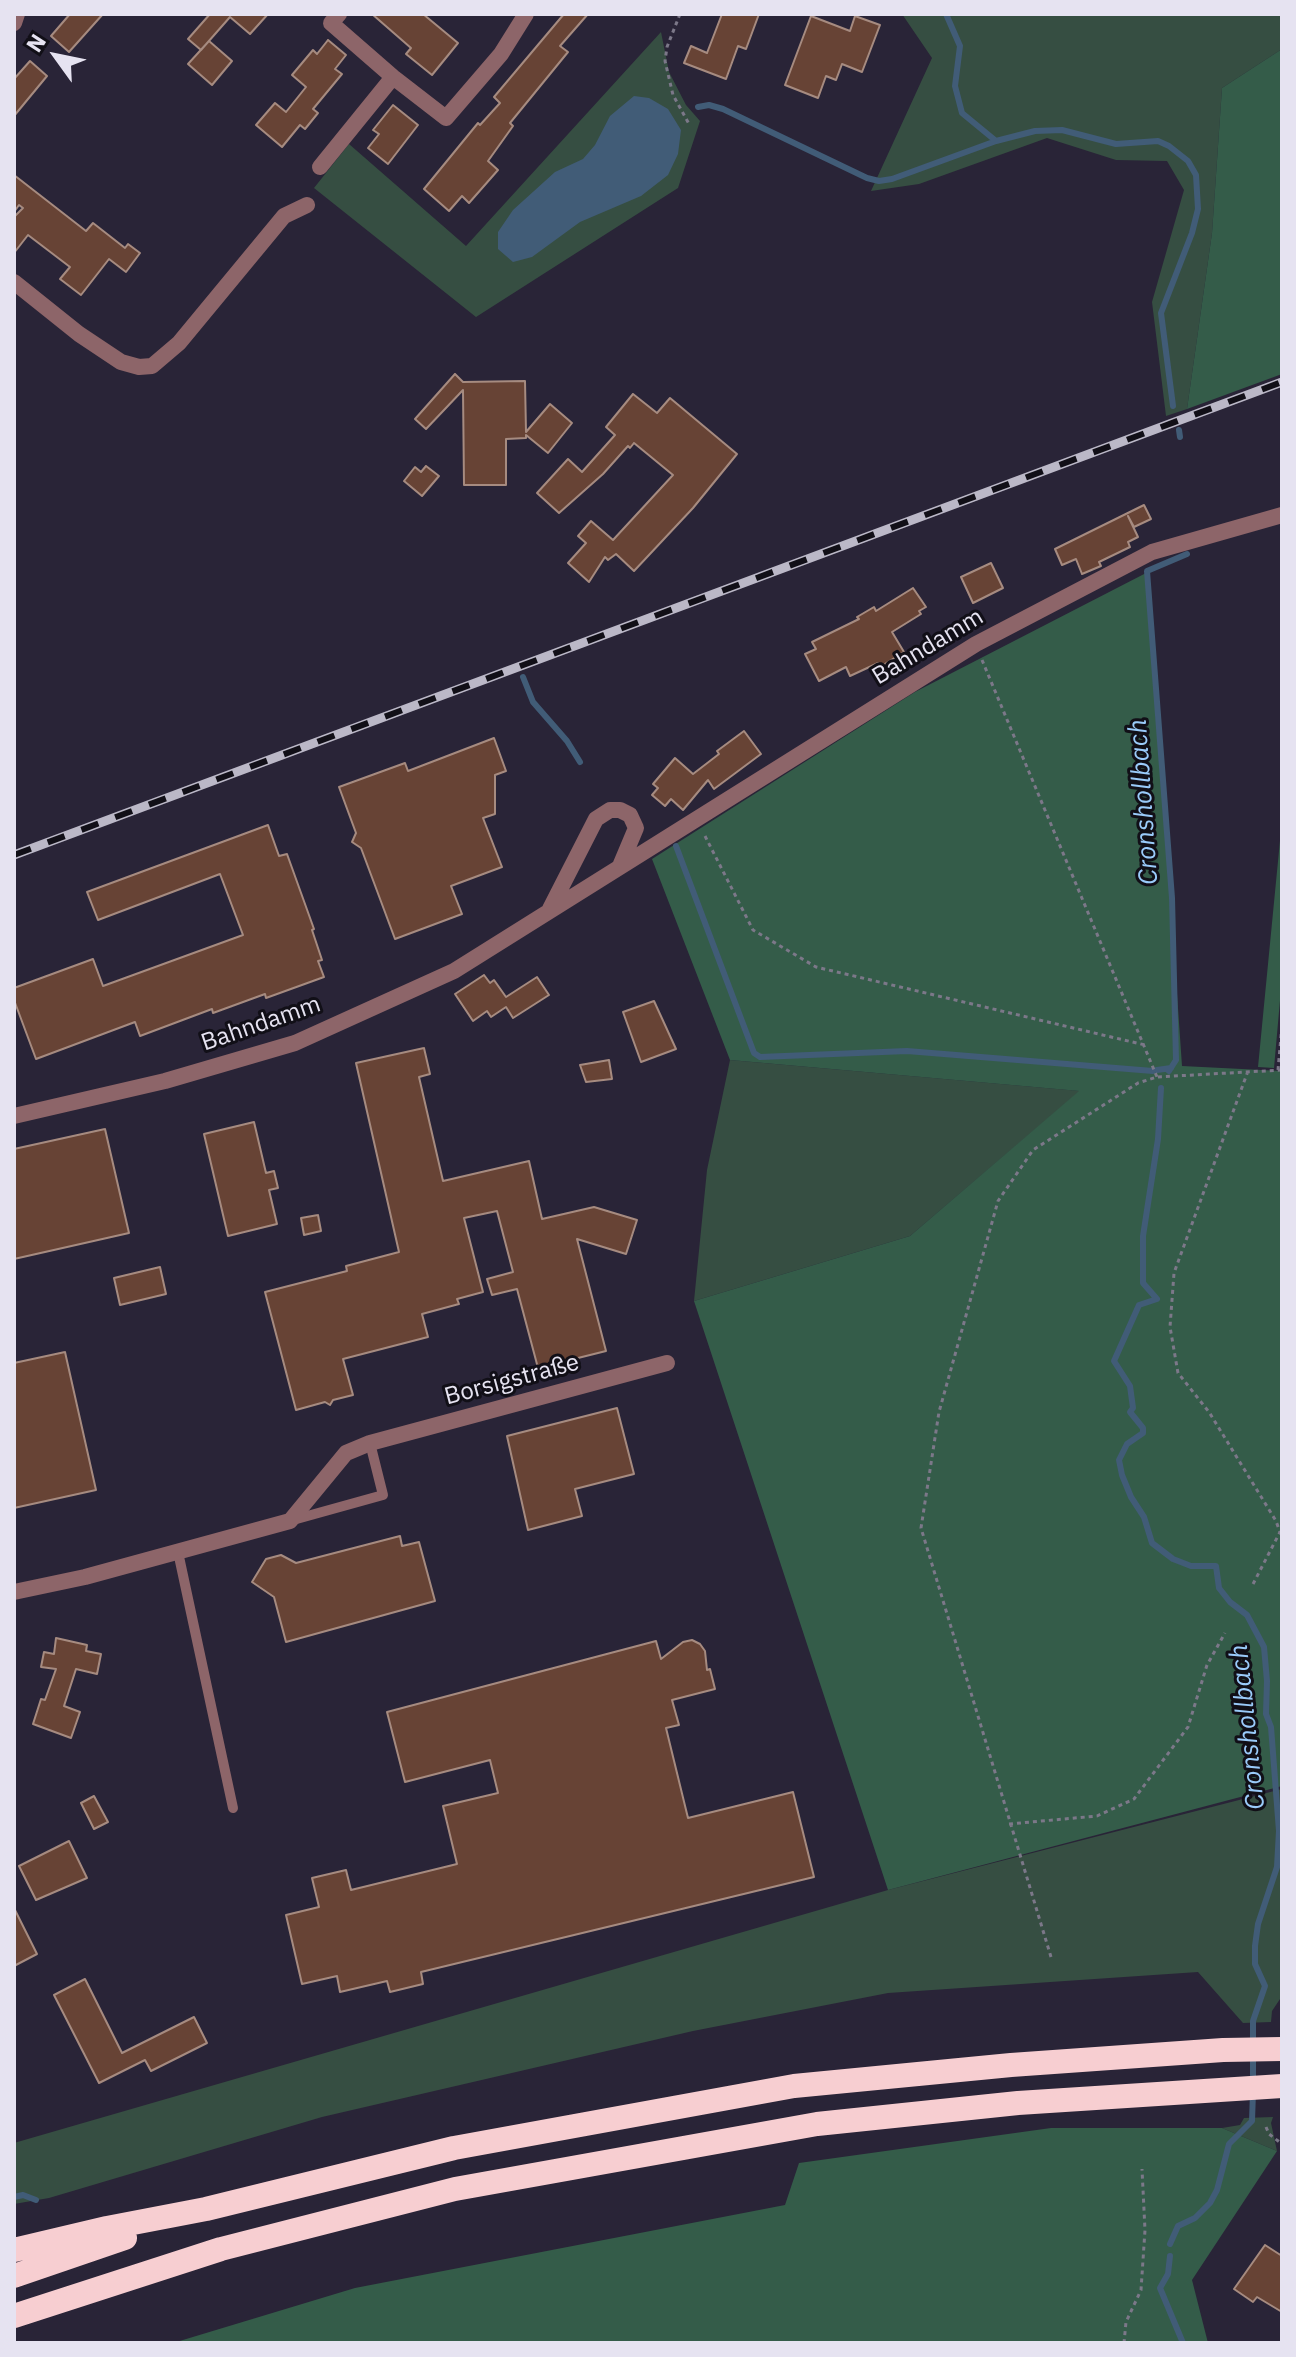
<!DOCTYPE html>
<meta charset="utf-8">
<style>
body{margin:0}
#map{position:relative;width:1296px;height:2357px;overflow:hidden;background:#292437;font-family:"IBM Plex Sans",sans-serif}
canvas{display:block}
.frame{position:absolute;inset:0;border:16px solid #e6e3f1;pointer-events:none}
.north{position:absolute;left:16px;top:16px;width:80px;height:80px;-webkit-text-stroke:6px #110f17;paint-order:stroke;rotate:303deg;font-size:22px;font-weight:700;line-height:32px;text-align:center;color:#e6e3f1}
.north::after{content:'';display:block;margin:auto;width:28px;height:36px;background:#e6e3f1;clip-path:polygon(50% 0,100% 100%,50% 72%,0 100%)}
</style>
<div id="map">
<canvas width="1296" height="2357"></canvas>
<div class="frame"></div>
<div class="north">N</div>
</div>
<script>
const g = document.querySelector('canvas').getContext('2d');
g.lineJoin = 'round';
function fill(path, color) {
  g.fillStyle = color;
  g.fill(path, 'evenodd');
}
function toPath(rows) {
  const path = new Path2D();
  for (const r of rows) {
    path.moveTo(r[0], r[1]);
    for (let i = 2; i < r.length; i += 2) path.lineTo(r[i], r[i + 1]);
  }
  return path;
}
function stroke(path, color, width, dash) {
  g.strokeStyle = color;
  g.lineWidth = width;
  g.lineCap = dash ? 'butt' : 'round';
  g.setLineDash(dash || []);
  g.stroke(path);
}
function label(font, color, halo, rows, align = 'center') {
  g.font = font + ' "IBM Plex Sans",sans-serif';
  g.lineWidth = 6;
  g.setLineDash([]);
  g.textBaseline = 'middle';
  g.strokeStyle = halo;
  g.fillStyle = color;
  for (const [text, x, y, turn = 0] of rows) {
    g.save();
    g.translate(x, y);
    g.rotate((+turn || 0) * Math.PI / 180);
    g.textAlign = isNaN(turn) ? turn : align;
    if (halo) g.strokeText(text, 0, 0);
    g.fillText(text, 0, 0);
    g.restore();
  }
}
fill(toPath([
 [902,14,1282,14,1282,49,1222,88,1212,233,1187,409,1166,416,1152,302,1184,190,1167,161,1116,160,1047,138,919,184,871,191,932,58],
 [661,32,669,72,686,105,700,121,678,188,476,317,314,188,349,144,466,246],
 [730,1060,1080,1091,910,1236,694,1301,707,1170],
 [1282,1789,1282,1996,1272,2011,1271,2022,1243,2023,1198,1972,888,1993,693,2031,322,2117,49,2198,14,2204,14,2143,888,1890],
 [1273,2117,1271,2123,1277,2151,1222,2128,1240,2125,1244,2118]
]), '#364e42');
fill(toPath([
 [1282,49,1282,374,1187,409,1212,233,1222,88],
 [1148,572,1182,1066,1282,1071,1282,1786,888,1890,694,1301,910,1236,1079,1091,730,1060,652,859,915,692],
 [1282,820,1282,978,1274,1068,1258,1067],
 [1051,2128,1222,2128,1277,2151,1192,2280,1208,2343,173,2343,355,2288,785,2205,799,2163]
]), '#345c49');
fill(toPath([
 [634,96,649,98,668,109,681,130,678,154,668,175,641,196,580,222,532,257,513,262,498,249,498,232,513,210,555,172,583,159,595,145,610,116]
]), '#415c77');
stroke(toPath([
 [946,14,960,46,955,86,962,113,996,141,1035,131,1062,130,1116,144,1158,141,1169,146,1188,161,1196,175,1198,209,1192,233,1161,313,1173,406],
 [698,107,709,105,723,109,867,178,879,181,892,179,996,141],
 [1179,430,1180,437],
 [523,677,533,702,567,741,580,762],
 [676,846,754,1053,760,1057,907,1051,1153,1071],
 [1157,1070,1171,1068],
 [1169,1071,1176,1060,1172,898,1147,571,1187,554],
 [1161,1088,1158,1139,1143,1236,1143,1283,1157,1299,1139,1305,1114,1361,1130,1386,1133,1408,1130,1412,1143,1428,1143,1433,1127,1444,1119,1460,1122,1475,1131,1497,1144,1517,1152,1543,1173,1559,1191,1566,1216,1566,1219,1588,1230,1602,1247,1615,1264,1647,1267,1681,1266,1714,1271,1727,1279,1831,1277,1867,1258,1924,1255,1946,1255,1964,1265,1986,1253,2021,1253,2045],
 [1253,2081,1253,2056],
 [14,2197,23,2195,36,2200],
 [1170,2244,1178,2226,1195,2218,1210,2203,1217,2190,1229,2144,1252,2121,1253,2092],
 [1170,2256,1168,2274,1160,2288,1183,2343]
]), '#415c77', 6);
const building = toPath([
 [70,14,103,14,69,52,51,36,70,14],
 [210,14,268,14,250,34,230,17,201,50,188,39,210,14],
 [372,14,423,14,458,43,432,75,406,54,411,48,372,14],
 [564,14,588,14,560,46,568,52,510,123,513,126,488,161,498,170,469,203,462,196,449,211,424,189,478,123,480,125,500,103,494,97,564,14],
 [722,14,759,14,746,49,738,46,726,79,684,63,691,46,707,53,722,14],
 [811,16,850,31,855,16,880,25,862,72,842,64,836,80,826,76,818,98,785,85,811,16],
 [328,40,346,55,335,69,342,74,313,109,318,113,305,129,300,125,282,147,256,125,275,103,286,112,306,87,292,75,313,50,317,54,328,40],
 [209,41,232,61,212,85,188,64,209,41],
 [30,61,47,76,14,116,14,79,30,61],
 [393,105,418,125,388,164,368,148,379,134,373,130,393,105],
 [14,175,86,231,93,223,125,248,128,244,140,253,126,272,109,259,81,295,60,279,70,267,28,235,14,253,14,217,23,208,19,205,14,212,14,175],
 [455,374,463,382,525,381,526,432,550,404,572,423,548,453,526,435,526,438,506,439,506,485,464,485,463,390,426,429,415,419,455,374],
 [633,394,657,413,670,398,737,454,693,508,634,571,616,554,608,560,605,557,589,582,568,563,586,543,578,536,591,521,613,540,673,475,634,443,630,448,628,446,603,474,559,513,537,493,568,459,582,472,615,435,606,427,633,394],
 [426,466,439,476,422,496,404,481,415,467,421,472,426,466],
 [1144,505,1151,519,1134,527,1128,516,1138,537,1128,542,1130,547,1099,562,1101,566,1082,574,1076,559,1062,565,1055,549,1144,505],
 [991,563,1003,588,973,603,961,577,991,563],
 [913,588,926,607,919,611,921,614,892,632,904,652,880,667,878,663,850,676,846,667,819,681,805,654,816,649,812,642,859,619,857,617,874,607,876,611,913,588],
 [744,731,761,754,714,789,708,780,683,810,671,799,665,806,652,795,658,788,653,784,675,758,693,774,719,754,717,751,744,731],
 [494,738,506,771,495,775,495,814,483,818,502,867,451,886,462,914,395,939,361,848,352,842,356,833,339,787,405,763,408,771,494,738],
 [268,825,279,856,287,854,314,929,312,930,322,960,318,961,324,977,266,998,265,994,213,1013,212,1009,140,1036,135,1022,36,1059,14,1000,14,988,93,959,103,986,243,935,220,874,98,920,87,892,268,825],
 [484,975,490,983,494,980,506,997,537,977,549,995,513,1018,506,1007,491,1017,487,1011,473,1021,455,994,484,975],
 [654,1001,676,1049,641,1062,623,1012,654,1001],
 [424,1048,430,1074,419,1077,443,1181,529,1161,542,1219,594,1207,637,1220,626,1254,577,1239,606,1351,538,1368,517,1289,492,1295,487,1279,513,1272,497,1211,464,1218,483,1292,457,1299,459,1304,422,1314,428,1337,343,1359,353,1395,333,1400,330,1405,325,1402,296,1410,265,1292,347,1271,346,1266,399,1252,356,1063,424,1048],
 [609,1060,612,1079,586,1082,580,1065,609,1060],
 [254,1122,266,1173,274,1171,278,1188,269,1190,277,1224,228,1236,204,1134,254,1122],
 [105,1129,129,1233,14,1259,14,1149,105,1129],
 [318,1215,321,1231,304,1235,301,1218,318,1215],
 [160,1267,166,1294,120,1305,114,1278,160,1267],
 [65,1352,96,1490,14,1508,14,1363,65,1352],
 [617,1408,634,1474,575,1489,582,1516,528,1530,507,1436,617,1408],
 [400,1536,402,1546,419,1542,435,1601,286,1642,274,1597,252,1582,266,1559,281,1555,296,1563,400,1536],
 [56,1638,87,1645,86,1651,101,1654,97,1674,76,1669,64,1706,80,1712,71,1738,33,1724,41,1699,45,1700,56,1669,41,1667,44,1652,54,1654,56,1638],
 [692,1640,700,1644,705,1651,707,1670,710,1669,715,1689,672,1700,679,1725,666,1728,688,1818,793,1792,814,1877,421,1972,423,1984,390,1992,387,1981,340,1992,337,1976,302,1984,286,1915,319,1907,312,1878,346,1870,351,1890,457,1864,443,1806,498,1793,490,1760,405,1782,387,1712,656,1641,661,1659,683,1642,692,1640],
 [94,1796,108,1822,94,1829,81,1803,94,1796],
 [69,1841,87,1878,36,1900,19,1866,69,1841],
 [14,1908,37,1954,14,1966,14,1908],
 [85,1979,122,2053,194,2017,207,2043,151,2071,145,2060,99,2083,54,1995,85,1979],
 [1265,2245,1282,2256,1282,2312,1257,2297,1253,2302,1234,2289,1265,2245]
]);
fill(building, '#674335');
stroke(building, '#a68b80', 2);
stroke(toPath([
 [680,14,667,47,665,61,673,95,689,124],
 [982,660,1157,1077],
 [705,836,753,930,816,967,1145,1045],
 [1278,1070,1282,1025],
 [1248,1071,1174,1273,1170,1327,1178,1373,1209,1412,1276,1521,1280,1532,1252,1586],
 [1009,1824,1097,1816,1134,1799,1188,1727,1207,1665,1225,1633],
 [1051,1957,921,1528,939,1412,998,1201,1033,1150,1138,1083,1157,1077,1282,1070],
 [1266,2127,1269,2134,1282,2144],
 [1124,2343,1126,2322,1141,2290,1145,2230,1142,2169]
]), '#7c7889', 3, [4, 4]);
stroke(toPath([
 [293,1520,383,1495,370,1443],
 [178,1552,233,1808]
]), '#8d6569', 10);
stroke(toPath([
 [339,14,331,23,393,77,446,118,501,54,526,14],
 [14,23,17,14],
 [320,167,393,77],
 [14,282,79,334,121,362,139,367,152,366,179,343,284,216,307,205],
 [550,909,596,819,610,810,620,810,630,815,636,828,620,866],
 [14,1116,165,1081,295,1043,454,971,976,644,1152,552,1282,515],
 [14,1592,85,1577,290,1521,346,1453,370,1443,667,1363]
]), '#8d6569', 16);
stroke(toPath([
 [14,2250,107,2228,206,2209,454,2148,794,2086,1011,2065,1223,2050,1282,2049],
 [14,2276,125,2238],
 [14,2316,221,2249,455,2189,817,2124,1018,2103,1282,2086]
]), '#f7ced1', 24);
const rail = toPath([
 [14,855,1282,382]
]);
stroke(rail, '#bbb8c7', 9);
stroke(rail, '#110f17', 6, [18]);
label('24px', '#e6e3f1', '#110f17', [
 ["Bahndamm",928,647,-31],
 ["Bahndamm",261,1024,-19],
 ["Borsigstraße",512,1380,-15]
]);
label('italic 26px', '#9acbfa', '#110f17', [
 ["Cronshollbach",1144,802,-94],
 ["Cronshollbach",1248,1727,-96]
]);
</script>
